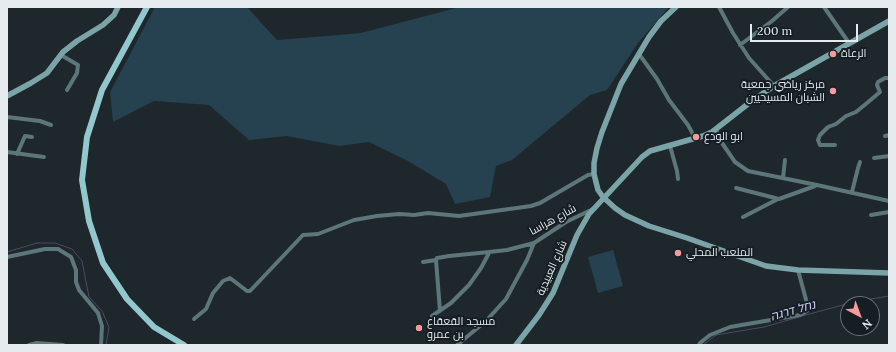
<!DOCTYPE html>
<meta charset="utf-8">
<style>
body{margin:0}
#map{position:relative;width:896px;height:352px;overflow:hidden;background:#1e272c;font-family:Lora,serif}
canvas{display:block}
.frame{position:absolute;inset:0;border:8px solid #e5ebef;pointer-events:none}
.north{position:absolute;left:840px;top:296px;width:40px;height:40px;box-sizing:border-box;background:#151e23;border:1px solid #687075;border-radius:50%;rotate:139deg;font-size:11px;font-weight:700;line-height:16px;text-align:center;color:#e5ebef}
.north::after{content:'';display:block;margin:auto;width:14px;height:18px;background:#f59b9d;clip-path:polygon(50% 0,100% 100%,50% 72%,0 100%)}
.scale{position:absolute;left:750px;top:24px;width:108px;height:18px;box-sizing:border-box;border:2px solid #e5ebef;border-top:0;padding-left:5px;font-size:12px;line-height:14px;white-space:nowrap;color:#e5ebef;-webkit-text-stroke:3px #151e23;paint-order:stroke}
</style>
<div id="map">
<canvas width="896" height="352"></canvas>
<div class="frame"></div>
<div class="north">N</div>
<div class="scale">200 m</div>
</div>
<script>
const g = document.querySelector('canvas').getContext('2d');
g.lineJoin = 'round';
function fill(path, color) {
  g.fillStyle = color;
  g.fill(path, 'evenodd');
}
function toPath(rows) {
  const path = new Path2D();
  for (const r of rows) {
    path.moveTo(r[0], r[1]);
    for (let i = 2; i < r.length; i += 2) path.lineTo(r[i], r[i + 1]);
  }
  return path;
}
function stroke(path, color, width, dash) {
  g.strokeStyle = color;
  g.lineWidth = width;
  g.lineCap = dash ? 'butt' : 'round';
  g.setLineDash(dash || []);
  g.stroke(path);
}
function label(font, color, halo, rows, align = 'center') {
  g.font = font + ' Lora,Cairo,"Noto Sans Hebrew",serif';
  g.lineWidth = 4;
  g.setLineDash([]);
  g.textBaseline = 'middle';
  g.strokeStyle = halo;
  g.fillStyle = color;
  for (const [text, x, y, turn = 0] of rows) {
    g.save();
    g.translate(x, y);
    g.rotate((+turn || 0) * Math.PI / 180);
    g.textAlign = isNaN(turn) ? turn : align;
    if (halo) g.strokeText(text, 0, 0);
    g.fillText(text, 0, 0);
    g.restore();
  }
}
fill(toPath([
 [155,7,247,7,277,40,361,33,460,7,669,7,638,43,607,90,590,95,512,160,496,166,490,197,455,204,446,184,408,161,369,142,339,146,287,136,249,140,209,105,154,101,113,122,110,92],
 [613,250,623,286,598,293,588,257]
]), '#26414f');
stroke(toPath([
 [7,125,8,119],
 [7,252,37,243,55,243,72,249,82,261,89,297,102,311,109,327,106,345],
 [802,316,854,302,889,296],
 [703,345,716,335,764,327,799,317]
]), '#4e4a62', 1);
stroke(toPath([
 [719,7,733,33,749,58,774,86],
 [824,7,849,43],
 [740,45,772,21,788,7],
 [639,54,657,79,669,100,688,125,695,138],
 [61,55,78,65,77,73,67,90],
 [7,117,40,121,51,125],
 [716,130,722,143,735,162,748,171,817,185,889,201],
 [885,136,889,135],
 [835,145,820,145,818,140,820,135,828,127,836,124,846,116,856,112,867,103,880,92,877,85,878,82,885,78,889,78],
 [670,146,677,171,678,179],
 [7,152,44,157],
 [17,154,25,136,32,137],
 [874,158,889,156],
 [783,178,785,160],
 [736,188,779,199,815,186],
 [852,192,858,168,860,162],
 [871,215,889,212],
 [743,217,778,199],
 [7,257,45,249,58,249,71,257,76,270,76,282,79,290,98,313,102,326,101,345],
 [423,262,436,260],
 [440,311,436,260,437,258,449,256,489,252],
 [432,316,451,303,469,285,481,268,488,255,489,252,507,250,534,243,566,222,593,209],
 [194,319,206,309,213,293,223,281,230,278,247,291,250,291,303,235,318,234,354,220,377,216,399,214,414,215,428,213,459,216,531,206,540,203,588,175,594,174],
 [29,345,37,343,63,345],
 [457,345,486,321,506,299,527,260,534,243],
 [699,345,700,343,710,335,730,327,800,315,807,311,808,307,798,270]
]), '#5d7679', 4);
stroke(toPath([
 [676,7,661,21,649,37,621,84,602,132,597,148,594,163,594,174,598,190,603,197,615,208,625,215,649,226,687,238,766,266,798,270,889,273],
 [7,96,31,83,47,73,63,52,77,41,103,25,114,15,118,7],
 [516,345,539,315,553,293,577,235,589,214,642,157,650,151,703,136,712,132,753,100,774,86,889,21]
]), '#7ba4a8', 5.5);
stroke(toPath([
 [147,7,102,90,87,137,82,180,89,221,103,263,127,299,154,327,184,345]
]), '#92c7cd', 6);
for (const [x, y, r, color] of [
 [833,54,4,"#f59b9d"],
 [833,91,4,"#f59b9d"],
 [696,137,4,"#f59b9d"],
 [678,253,4,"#f59b9d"],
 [419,328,4,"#f59b9d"]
]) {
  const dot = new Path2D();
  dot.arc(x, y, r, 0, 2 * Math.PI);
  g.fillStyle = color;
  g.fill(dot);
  stroke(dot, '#151e23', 1.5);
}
label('11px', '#e5ebef', '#151e23', [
 ["الرعاة",841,54],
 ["مركز رياضي جمعية",825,85,"right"],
 ["الشبان المسيحيين",825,98,"right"],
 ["ابو الودع",704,137],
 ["الملعب المحلي",686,253],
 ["مسجد القعقاع",427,322],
 ["بن عمرو",427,335]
], 'left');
label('11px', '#e5ebef', '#151e23', [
 ["شارع هراسا",553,220,-29],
 ["شارع العبيدية",552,268,-66]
]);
label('italic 12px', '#d2cdf7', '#151e23', [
 ["נחל דרגה",793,311,-16]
]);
</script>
